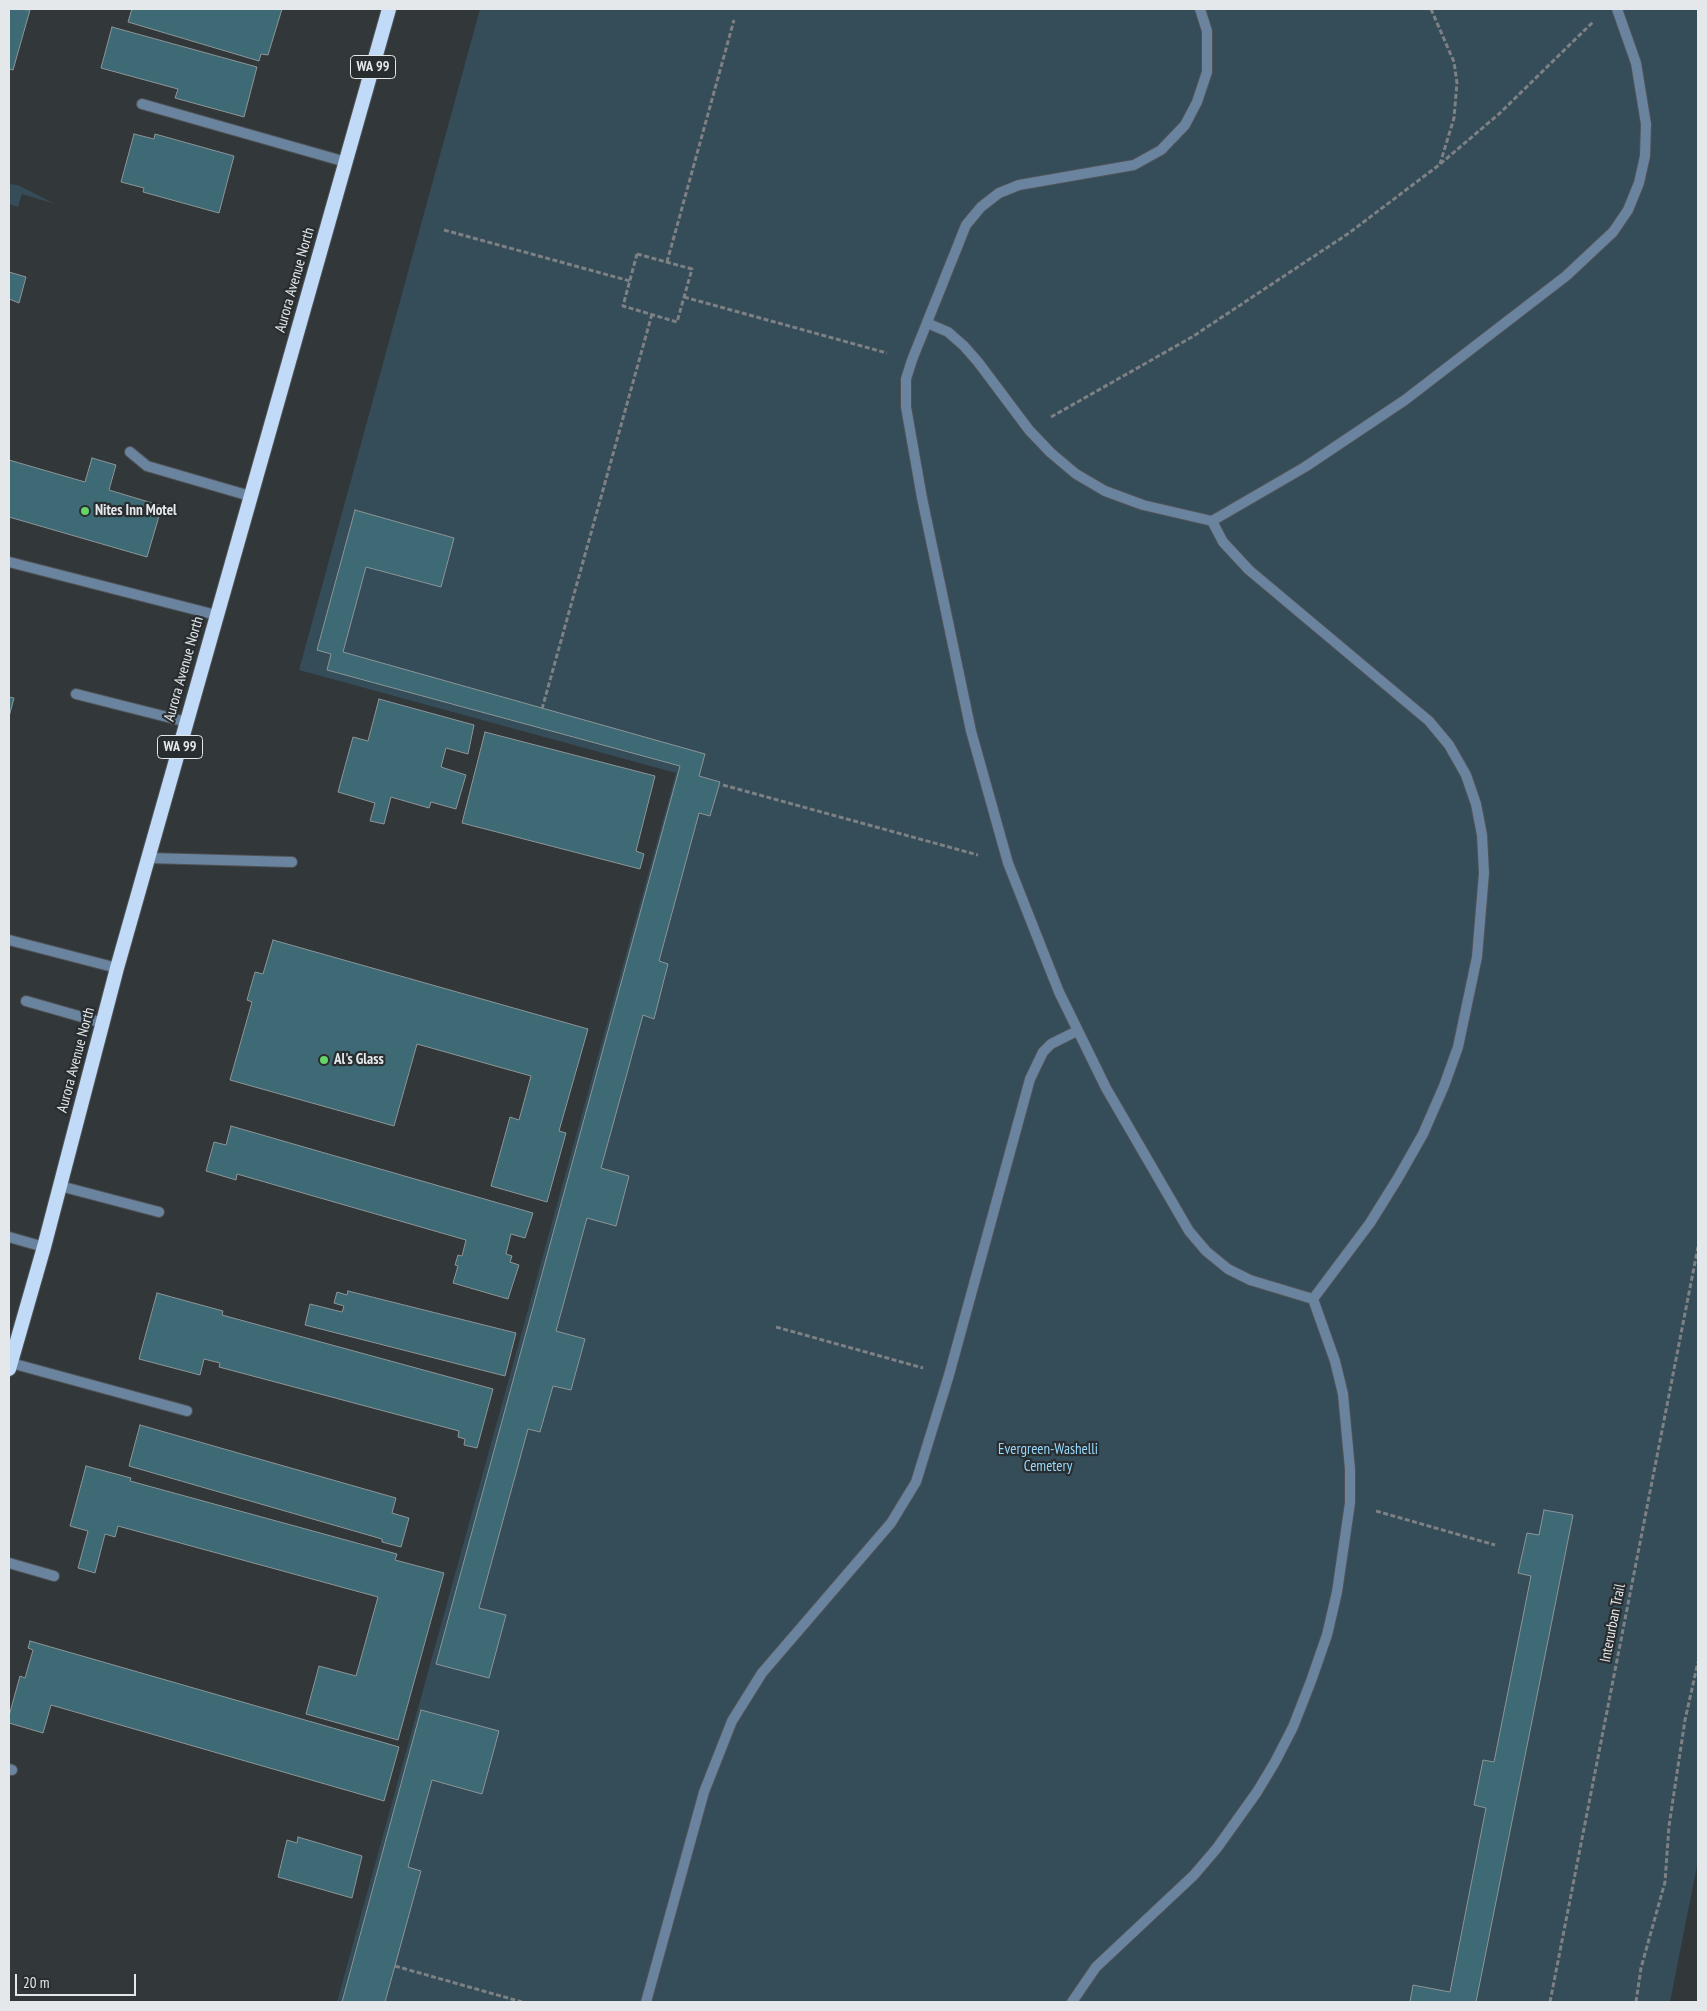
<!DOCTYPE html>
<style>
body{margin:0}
#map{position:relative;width:1707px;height:2011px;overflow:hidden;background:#32373a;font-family:"PT Sans Narrow",sans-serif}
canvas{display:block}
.frame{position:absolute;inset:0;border:10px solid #e5e8ea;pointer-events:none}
.scale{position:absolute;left:15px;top:1974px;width:121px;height:22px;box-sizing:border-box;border:2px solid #e5e8ea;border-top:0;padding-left:6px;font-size:15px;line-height:18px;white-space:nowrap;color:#e5e8ea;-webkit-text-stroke:4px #282d30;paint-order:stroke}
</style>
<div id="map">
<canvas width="1707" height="2011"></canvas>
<div class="frame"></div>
<div class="scale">20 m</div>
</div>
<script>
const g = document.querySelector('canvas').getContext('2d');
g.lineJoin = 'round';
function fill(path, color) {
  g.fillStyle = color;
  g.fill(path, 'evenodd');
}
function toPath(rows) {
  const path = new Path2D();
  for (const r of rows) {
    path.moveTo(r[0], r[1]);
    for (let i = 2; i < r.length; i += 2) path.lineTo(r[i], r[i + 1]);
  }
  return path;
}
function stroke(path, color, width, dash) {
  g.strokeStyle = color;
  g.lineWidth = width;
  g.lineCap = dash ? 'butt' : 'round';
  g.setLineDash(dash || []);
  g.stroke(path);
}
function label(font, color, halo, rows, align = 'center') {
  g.font = font + ' "PT Sans Narrow",sans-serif';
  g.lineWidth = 4.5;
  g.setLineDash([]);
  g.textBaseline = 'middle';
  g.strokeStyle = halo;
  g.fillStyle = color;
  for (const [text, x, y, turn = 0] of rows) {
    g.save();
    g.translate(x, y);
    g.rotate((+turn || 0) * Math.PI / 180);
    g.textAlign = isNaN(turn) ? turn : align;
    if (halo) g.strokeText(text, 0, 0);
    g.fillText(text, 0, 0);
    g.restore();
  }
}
fill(toPath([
 [480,9,1698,9,1698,1861,1670,2002,337,2002,676,773,299,670],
 [9,184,18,185,55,204,22,194,18,207,9,204]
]), '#354c59');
const building = toPath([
 [9,9,30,10,13,70,9,69,9,9],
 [132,9,282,9,268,55,261,54,259,61,128,22,132,9],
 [112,27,257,67,244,117,175,98,178,89,101,68,112,27],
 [134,134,154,139,155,134,234,156,219,213,143,192,144,188,121,182,134,134],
 [9,272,26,277,19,303,9,299,9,272],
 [92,458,116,465,109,490,162,506,147,557,9,517,9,460,85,482,92,458],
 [355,510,454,538,441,587,366,567,343,652,705,754,699,776,720,782,710,816,699,813,659,961,668,964,654,1019,643,1015,601,1168,629,1176,616,1226,587,1218,556,1331,585,1339,571,1390,553,1386,540,1432,528,1429,479,1608,506,1615,489,1678,436,1664,680,766,327,670,331,654,317,650,355,510],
 [9,697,14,698,9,717,9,697],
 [379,699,474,725,468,754,446,748,441,767,466,775,456,809,431,802,429,808,391,797,384,824,370,821,375,803,338,792,353,737,368,741,379,699],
 [485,732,655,776,636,851,644,854,640,869,462,823,485,732],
 [273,940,588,1029,559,1131,566,1133,547,1202,491,1186,510,1117,519,1120,531,1076,417,1044,394,1126,230,1080,252,1002,247,1000,255,972,263,974,273,940],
 [231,1126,533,1213,525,1238,511,1234,506,1254,512,1256,510,1262,519,1265,508,1299,453,1283,458,1266,455,1265,458,1255,462,1256,466,1240,237,1174,236,1180,206,1171,214,1142,226,1145,231,1126],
 [348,1291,516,1333,505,1376,305,1325,310,1304,342,1312,344,1306,334,1303,337,1292,347,1295,348,1291],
 [157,1293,223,1311,222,1315,493,1389,477,1448,464,1445,465,1439,458,1437,459,1431,219,1367,220,1363,204,1359,200,1375,139,1359,157,1293],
 [140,1425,396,1498,392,1513,409,1518,401,1547,382,1542,382,1539,129,1466,140,1425],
 [86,1466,131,1478,130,1481,397,1554,395,1560,444,1573,398,1740,306,1714,319,1666,356,1676,378,1597,118,1526,115,1537,105,1534,95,1573,78,1568,88,1531,70,1526,86,1466],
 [1544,1510,1573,1515,1476,2002,1410,2002,1413,1985,1450,1992,1486,1808,1474,1805,1483,1760,1494,1762,1531,1576,1518,1573,1527,1533,1539,1535,1544,1510],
 [30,1641,399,1747,384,1801,51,1705,43,1733,9,1723,9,1716,20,1676,25,1678,33,1650,28,1648,30,1641],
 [421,1710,499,1731,482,1794,432,1780,408,1867,421,1871,385,2002,342,2002,421,1710],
 [298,1837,362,1856,352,1898,278,1877,287,1840,297,1843,298,1837]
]);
fill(building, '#3d6a75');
stroke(building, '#8e9597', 1);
const service = toPath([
 [1200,9,1207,31,1207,72,1197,102,1185,125,1161,150,1134,165,1019,185,999,193,981,207,966,225,912,360,906,379,906,407,922,498,971,731,1008,863,1059,992,1106,1088,1189,1231,1206,1251,1228,1269,1250,1280,1313,1299],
 [142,104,346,162],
 [927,323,948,332,964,346,978,362,1029,430,1051,453,1076,474,1105,491,1143,505,1212,521,1305,467,1405,400,1566,276,1613,232,1628,210,1639,183,1645,156,1646,124,1636,63,1617,9],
 [130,452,147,466,250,496],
 [1212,521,1223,542,1249,570,1429,721,1449,745,1466,775,1476,804,1482,835,1484,873,1477,957,1458,1047,1444,1086,1423,1134,1398,1178,1370,1223,1313,1299],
 [9,562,216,615],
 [76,694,187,722],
 [149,858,292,862],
 [9,940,117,968],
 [26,1001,103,1023],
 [60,1186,159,1212],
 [9,1237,44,1247],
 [11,1363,187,1411],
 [9,1563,54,1576],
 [9,1769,12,1770],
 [646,2002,704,1792,732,1721,762,1673,891,1523,916,1482,949,1375,1030,1079,1043,1052,1051,1044,1077,1031],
 [1072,2002,1096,1967,1194,1875,1217,1848,1257,1792,1275,1762,1293,1727,1311,1681,1327,1635,1337,1592,1350,1503,1350,1469,1343,1394,1335,1361,1313,1299]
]);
const trunk = toPath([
 [9,1369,44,1247,117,968,389,9]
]);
stroke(service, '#4f5356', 12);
stroke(trunk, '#4f5356', 16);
stroke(toPath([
 [1431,9,1454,62,1457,83,1454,118,1440,164],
 [444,230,630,281],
 [637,254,692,269,677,322,623,306,637,254],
 [667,262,734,20],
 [684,297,887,353],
 [1051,417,1192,337,1349,233,1439,165,1500,113,1593,22],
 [542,709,652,314],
 [723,785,978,855],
 [776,1327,923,1368],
 [1376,1511,1495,1545],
 [395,1966,522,2002],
 [1550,2002,1698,1247],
 [1636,2002,1641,1968,1665,1882,1669,1826,1685,1720,1698,1662]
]), '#7d8184', 3, [5, 2.5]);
stroke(service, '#6a839e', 10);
stroke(trunk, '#c1daf8', 14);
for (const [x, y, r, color] of [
 [85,511,5,"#67d466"],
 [324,1060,5,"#67d466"]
]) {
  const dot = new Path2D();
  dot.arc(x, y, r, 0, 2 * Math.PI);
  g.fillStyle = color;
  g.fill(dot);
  stroke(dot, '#282d30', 2);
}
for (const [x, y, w] of [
 [373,67,45],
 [180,747,45]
]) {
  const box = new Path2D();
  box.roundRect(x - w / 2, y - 11.5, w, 23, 4);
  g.fillStyle = '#282d30';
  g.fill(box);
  stroke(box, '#e5e8ea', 1);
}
label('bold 14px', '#e5e8ea', null, [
 ["WA 99",373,67],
 ["WA 99",180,747]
]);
label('15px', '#e5e8ea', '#282d30', [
 ["Aurora Avenue North",295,280,-74],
 ["Aurora Avenue North",184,669,-74],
 ["Aurora Avenue North",76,1060,-75],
 ["Interurban Trail",1613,1623,-79]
]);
label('bold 15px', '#e5e8ea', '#282d30', [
 ["Nites Inn Motel",95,511],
 ["Al's Glass",334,1060]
], 'left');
label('15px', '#97d7fb', '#282d30', [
 ["Evergreen-Washelli",1048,1450],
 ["Cemetery",1048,1467]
]);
</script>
